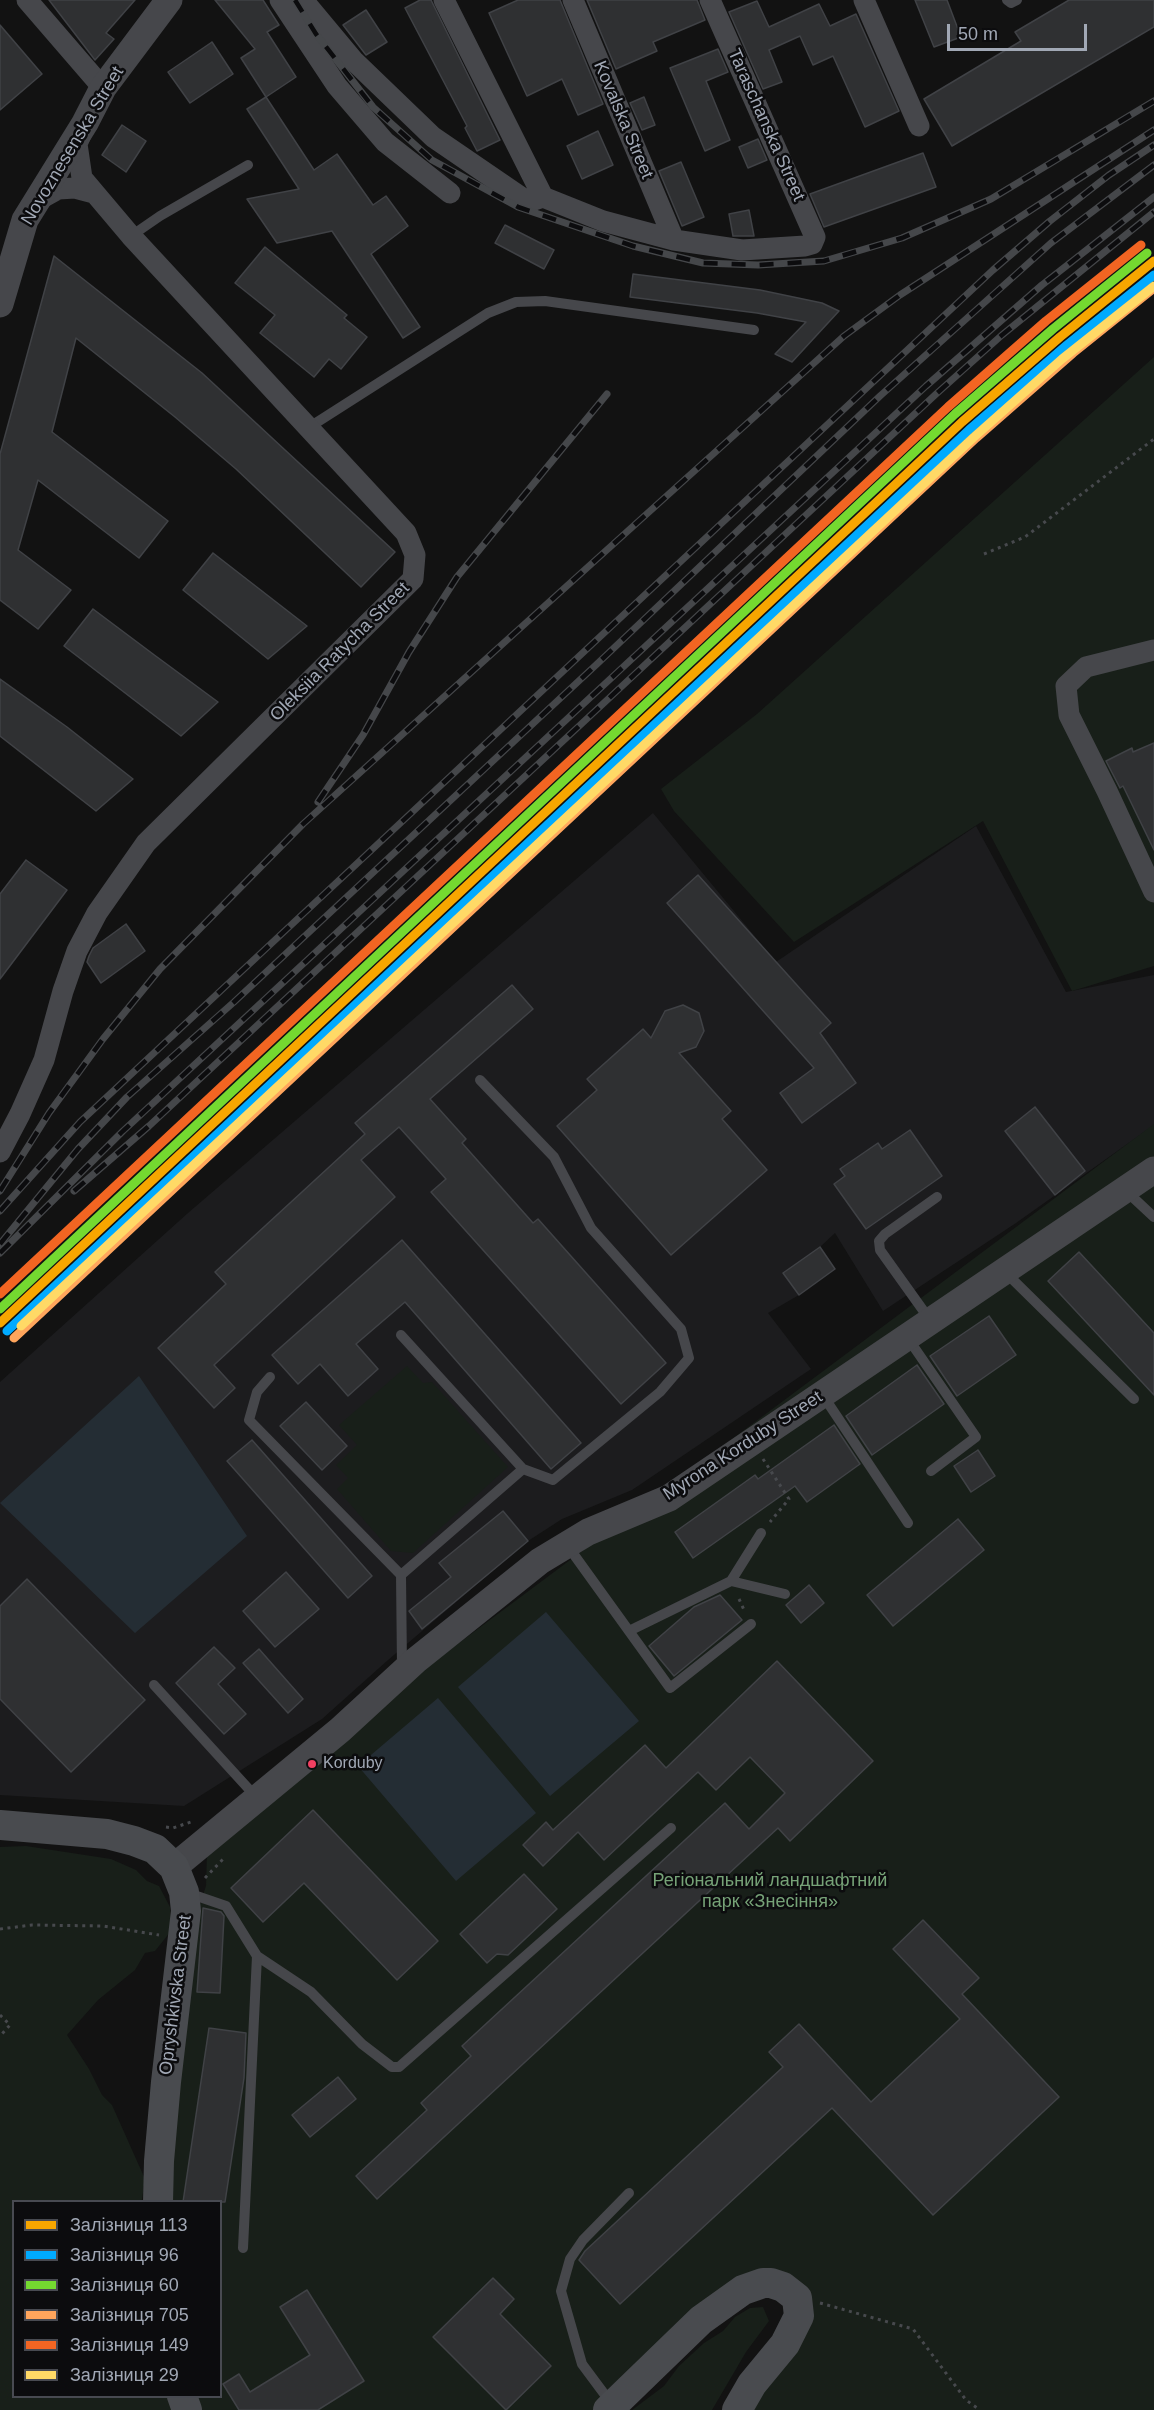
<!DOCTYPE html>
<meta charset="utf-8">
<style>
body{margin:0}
#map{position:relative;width:1154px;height:2410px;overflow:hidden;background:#121212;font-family:Arial,sans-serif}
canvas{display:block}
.legend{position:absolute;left:12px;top:2200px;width:210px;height:198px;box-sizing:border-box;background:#0c0c0e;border:2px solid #484a51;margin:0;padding:8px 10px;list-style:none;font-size:18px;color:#a1a8b5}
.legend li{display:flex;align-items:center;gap:12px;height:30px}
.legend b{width:30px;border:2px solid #484a51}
.scale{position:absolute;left:947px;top:24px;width:140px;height:27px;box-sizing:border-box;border:3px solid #a1a8b5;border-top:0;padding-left:8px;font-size:18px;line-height:21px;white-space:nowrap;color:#a1a8b5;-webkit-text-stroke:4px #0c0c0e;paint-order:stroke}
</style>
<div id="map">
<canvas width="1154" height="2410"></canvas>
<ul class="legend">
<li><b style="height:8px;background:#f7a600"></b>Залізниця 113</li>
<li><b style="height:8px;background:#0af"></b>Залізниця 96</li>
<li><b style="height:8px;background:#74d930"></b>Залізниця 60</li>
<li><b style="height:8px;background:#ffa55c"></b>Залізниця 705</li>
<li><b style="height:8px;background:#f26522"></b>Залізниця 149</li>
<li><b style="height:8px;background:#ffd966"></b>Залізниця 29</li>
</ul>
<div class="scale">50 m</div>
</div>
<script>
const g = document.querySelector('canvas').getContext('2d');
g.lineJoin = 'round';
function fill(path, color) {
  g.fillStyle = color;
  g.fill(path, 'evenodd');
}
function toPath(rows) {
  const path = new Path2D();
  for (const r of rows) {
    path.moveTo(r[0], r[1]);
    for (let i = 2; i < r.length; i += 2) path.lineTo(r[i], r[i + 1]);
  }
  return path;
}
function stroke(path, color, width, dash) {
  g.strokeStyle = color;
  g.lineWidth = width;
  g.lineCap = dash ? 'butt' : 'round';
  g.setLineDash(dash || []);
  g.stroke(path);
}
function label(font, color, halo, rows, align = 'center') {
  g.font = font + ' Arial,sans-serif';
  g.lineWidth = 5;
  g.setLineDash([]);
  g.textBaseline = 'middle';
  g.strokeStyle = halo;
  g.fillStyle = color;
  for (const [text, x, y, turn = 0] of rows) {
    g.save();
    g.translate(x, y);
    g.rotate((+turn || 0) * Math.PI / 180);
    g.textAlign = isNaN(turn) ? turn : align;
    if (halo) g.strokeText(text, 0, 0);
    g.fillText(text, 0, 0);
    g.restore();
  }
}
fill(toPath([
 [653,813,776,962,976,826,1066,992,1154,975,1154,1125,1016,1223,883,1311,835,1233,820,1247,835,1269,799,1295,768,1313,811,1369,632,1490,562,1519,528,1541,388,1660,322,1719,184,1806,0,1795,0,1382,188,1213]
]), '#1c1c1e');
fill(toPath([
 [1154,357,1154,966,1072,991,983,821,794,942,674,811,661,789,757,714],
 [1154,1124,1154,2410,745,2410,803,2334,770,2276,599,2410,193,2410,189,2397,220,2396,220,2202,169,2202,170,2158,199,1907,206,1886,207,1852,392,1693],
 [407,1366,423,1383,432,1382,508,1467,413,1553,391,1551,337,1489,348,1478,336,1465,357,1445,339,1425],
 [26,1846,111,1859,136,1870,147,1881,159,1886,170,1907,171,1931,155,1951,145,1953,135,1970,98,2000,67,2035,89,2069,102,2095,112,2105,145,2179,142,2199,141,2202,14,2202,14,2396,174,2397,176,2410,0,2410,0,1847],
 [763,2307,769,2321,746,2352,712,2410,632,2410,664,2386,679,2366,704,2343,723,2331,735,2317,750,2308]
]), '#181f19');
fill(toPath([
 [139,1376,247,1536,135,1633,0,1503],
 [546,1612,639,1721,550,1796,458,1687],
 [438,1698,536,1813,456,1881,358,1766]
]), '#242d34');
const building = toPath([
 [49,0,135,0,106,33,114,39,95,60,49,0],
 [215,0,263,0,279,25,267,32,296,77,266,97,241,58,255,49,215,0],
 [420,0,431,0,500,140,477,151,465,128,467,126,405,8,420,0],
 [518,0,560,0,603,104,578,115,562,79,527,96,489,13,518,0],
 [587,0,697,0,705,20,653,42,657,51,616,69,587,0],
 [915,0,947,0,961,37,934,47,915,0],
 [1069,0,1154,0,1154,27,952,146,924,99,1021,41,1015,32,1069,0],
 [757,1,769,27,819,4,830,26,856,14,899,111,865,127,833,56,813,65,800,36,769,50,782,82,763,89,729,12,757,1],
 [366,10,387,42,366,55,343,25,366,10],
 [0,25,42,74,0,110,0,25],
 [212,42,233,74,190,103,168,72,212,42],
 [718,49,728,72,706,81,730,140,705,151,670,68,718,49],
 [266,97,314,170,337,154,373,205,386,196,408,226,371,254,420,327,403,338,332,231,277,243,247,199,299,189,247,109,266,97],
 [644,97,655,125,642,130,630,103,644,97],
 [122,125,146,141,126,172,102,155,122,125],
 [598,131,613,165,582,179,567,146,598,131],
 [758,139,767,160,748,168,739,147,758,139],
 [923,153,936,187,824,227,810,194,923,153],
 [681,162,704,217,682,226,659,171,681,162],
 [749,210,754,236,733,236,729,214,749,210],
 [505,225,554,250,544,269,495,243,505,225],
 [265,247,347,315,344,318,367,337,341,369,329,359,314,377,260,333,275,315,235,283,265,247],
 [54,256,202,373,395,552,361,587,236,469,175,417,76,338,52,432,168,521,139,558,38,480,18,550,71,590,38,629,0,600,0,454,54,256],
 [633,274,760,290,822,303,839,311,792,362,775,354,806,322,757,313,630,297,633,274],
 [213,553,307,626,268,659,183,590,213,553],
 [93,609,153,654,218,702,181,736,64,646,93,609],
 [0,679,67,727,133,779,96,811,0,736,0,679],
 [1154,743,1154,850,1123,786,1120,788,1106,761,1132,748,1133,752,1154,743],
 [26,860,67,890,0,979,0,894,26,860],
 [698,875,831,1023,820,1033,856,1083,802,1123,780,1093,814,1068,667,903,698,875],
 [126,924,145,951,101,983,87,962,89,956,93,948,126,924],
 [512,985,533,1009,430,1099,466,1139,462,1143,533,1223,538,1219,666,1363,621,1404,431,1192,446,1179,399,1127,361,1160,395,1197,214,1365,235,1388,214,1408,158,1348,226,1284,215,1272,365,1134,355,1123,512,985],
 [683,1005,699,1013,704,1031,696,1047,679,1053,731,1111,722,1119,767,1170,671,1255,557,1126,597,1090,587,1079,643,1029,651,1038,665,1011,683,1005],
 [1035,1107,1085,1171,1055,1195,1005,1131,1035,1107],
 [910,1130,942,1176,866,1229,834,1184,845,1176,840,1169,878,1143,882,1149,910,1130],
 [402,1240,581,1443,551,1469,405,1302,356,1344,378,1369,348,1396,320,1364,298,1384,272,1355,402,1240],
 [820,1247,835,1269,799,1295,783,1273,820,1247],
 [1079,1252,1154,1333,1154,1395,1048,1281,1079,1252],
 [989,1316,1016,1355,957,1396,930,1356,989,1316],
 [917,1365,944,1404,872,1455,846,1416,917,1365],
 [306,1402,347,1446,322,1470,280,1426,306,1402],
 [834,1425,860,1464,807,1502,795,1486,693,1558,675,1532,755,1475,758,1479,834,1425],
 [252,1440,372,1576,348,1598,227,1461,252,1440],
 [978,1450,995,1476,971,1492,954,1466,978,1450],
 [503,1511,528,1541,422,1629,409,1611,451,1577,439,1563,503,1511],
 [958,1519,984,1550,893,1626,867,1595,958,1519],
 [286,1572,319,1609,275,1647,243,1611,286,1572],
 [27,1579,145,1700,71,1772,0,1699,0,1606,27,1579],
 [809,1585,824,1603,801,1623,786,1605,809,1585],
 [720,1595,742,1620,674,1676,649,1646,694,1607,720,1595],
 [214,1647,235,1668,218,1684,246,1714,224,1734,176,1683,214,1647],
 [259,1649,303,1699,288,1713,243,1663,259,1649],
 [777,1661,873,1761,790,1841,778,1828,377,2199,356,2176,427,2110,421,2103,471,2056,462,2046,725,1803,749,1829,785,1793,750,1757,716,1790,698,1772,604,1860,578,1832,543,1866,523,1845,546,1822,553,1830,645,1745,666,1768,777,1661],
 [313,1810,438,1941,397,1980,304,1883,263,1922,231,1888,313,1810],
 [524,1874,557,1909,508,1955,497,1954,487,1963,460,1934,524,1874],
 [203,1908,221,1912,224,1916,220,1993,197,1992,203,1908],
 [923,1920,979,1978,962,1994,1059,2097,933,2215,832,2108,620,2304,579,2260,585,2251,783,2067,769,2052,799,2024,871,2102,960,2019,893,1949,923,1920],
 [209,2028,246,2033,244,2078,225,2202,183,2202,209,2028],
 [338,2077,356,2099,310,2137,292,2115,338,2077],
 [493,2278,514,2299,500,2314,551,2366,506,2410,433,2337,493,2278],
 [307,2290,364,2381,318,2410,239,2410,223,2384,239,2374,250,2392,310,2355,280,2307,307,2290]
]);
fill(building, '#2f3032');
stroke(building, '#404246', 1.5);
stroke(toPath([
 [984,554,1025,537,1154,439],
 [763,1459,789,1499,770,1522],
 [739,1599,745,1612],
 [166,1827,173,1828,191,1822],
 [205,1878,225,1857],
 [0,1929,32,1925,103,1926,159,1935],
 [0,2015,10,2025,0,2036],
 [820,2303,913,2329,966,2400,980,2410]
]), '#47494d', 3, [3, 4.5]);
stroke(toPath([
 [1007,0,1011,3,1017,0],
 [131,236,160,216,248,165],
 [308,428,488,313,516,302,545,301,754,330],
 [1125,1190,1154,1217],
 [1004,1271,1134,1399],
 [930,1320,880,1250,879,1241,885,1234,937,1197],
 [401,1335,523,1469],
 [907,1337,976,1437,931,1471],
 [270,1377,257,1392,249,1420,401,1575,402,1667],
 [822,1394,908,1523],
 [567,1545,670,1688,751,1624],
 [401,1575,523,1469,553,1480,660,1392,689,1358,681,1329,591,1228,554,1157,480,1080],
 [731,1581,785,1594],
 [629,1631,731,1581,761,1533],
 [154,1685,257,1798],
 [188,1893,226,1906,257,1956,311,1992,362,2044,392,2067,399,2067,671,1828],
 [243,2248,257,1956],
 [611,2403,582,2364,561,2291,570,2259,583,2240,629,2193]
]), '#46474b', 10);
stroke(toPath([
 [27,0,103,88],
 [280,0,337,86,385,142,450,193],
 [303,0,353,60,433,137,528,202,543,197],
 [444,0,543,197],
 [573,0,674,240],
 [864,0,919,126],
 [543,197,603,221,674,240,742,250,805,246,812,244,815,237,710,0],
 [37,204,40,199,58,189,75,188,94,193],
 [1154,650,1086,667,1066,686,1069,715,1107,791,1154,892],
 [0,1152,20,1114,44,1060,63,991,77,951,97,913,146,843,413,579,415,555,406,533,131,236,82,178,77,144,82,132]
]), '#46474b', 21);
stroke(toPath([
 [0,304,25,220,85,123,103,88,169,0],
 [174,1867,340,1730,415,1661,540,1561,588,1532,669,1498,1154,1170]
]), '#46474b', 27);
stroke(toPath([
 [0,1825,107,1834,134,1841,155,1849,174,1867,184,1892,186,1911,166,2082,159,2161,158,2202],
 [182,2396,187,2410],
 [608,2410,701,2320,743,2290,763,2283,771,2283,783,2287,797,2298,799,2316,785,2344,752,2384,737,2410]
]), '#494b4f', 30);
const rail = toPath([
 [295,0,316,34,373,107,432,160,518,207,633,246,703,263,758,265,824,261,902,238,991,199,1154,101],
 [318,802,363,735,409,652,457,577,607,394],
 [0,1191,49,1113,103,1039,160,969,303,824,844,336,900,295,1154,130],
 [74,1191,149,1126,935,395,1002,335,1154,212],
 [0,1211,80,1122,993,270,1050,221,1109,175,1154,145],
 [0,1244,78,1149,127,1097,234,1002,597,664,880,396,1051,243,1154,165],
 [0,1253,123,1131,926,386,1042,285,1154,197]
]);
stroke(rail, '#45474a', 7);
stroke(rail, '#0c0c0e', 4.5, [14]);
stroke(toPath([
 [0,1323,962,422,1060,337,1154,261]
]), '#f7a600', 9);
stroke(toPath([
 [7,1331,969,430,1067,345,1154,275]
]), '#0af', 9);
stroke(toPath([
 [0,1309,955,414,1053,329,1147,253]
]), '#74d930', 9);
stroke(toPath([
 [14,1338,976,438,1073,353,1154,288]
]), '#ffa55c', 9);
stroke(toPath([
 [0,1294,948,407,1046,321,1141,245]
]), '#f26522', 9);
stroke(toPath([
 [21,1326,974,437,1062,359,1154,286]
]), '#ffd966', 9);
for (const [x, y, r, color] of [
 [312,1764,5,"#f24062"]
]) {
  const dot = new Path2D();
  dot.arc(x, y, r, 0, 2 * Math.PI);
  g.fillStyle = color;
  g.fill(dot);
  stroke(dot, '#0c0c0e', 2);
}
label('16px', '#a1a8b5', '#0c0c0e', [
 ["Korduby",323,1764]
], 'left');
label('18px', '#a1a8b5', '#0c0c0e', [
 ["Kovalska Street",623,120,67],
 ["Taraschanska Street",766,125,66],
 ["Novoznesenska Street",73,146,-59],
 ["Oleksiia Ratycha Street",340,652,-45],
 ["Myrona Korduby Street",743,1446,-33],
 ["Opryshkivska Street",176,1995,-83]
]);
label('18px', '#76a277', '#0c0c0e', [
 ["Регіональний ландшафтний",770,1881],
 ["парк «Знесіння»",770,1902]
]);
</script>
